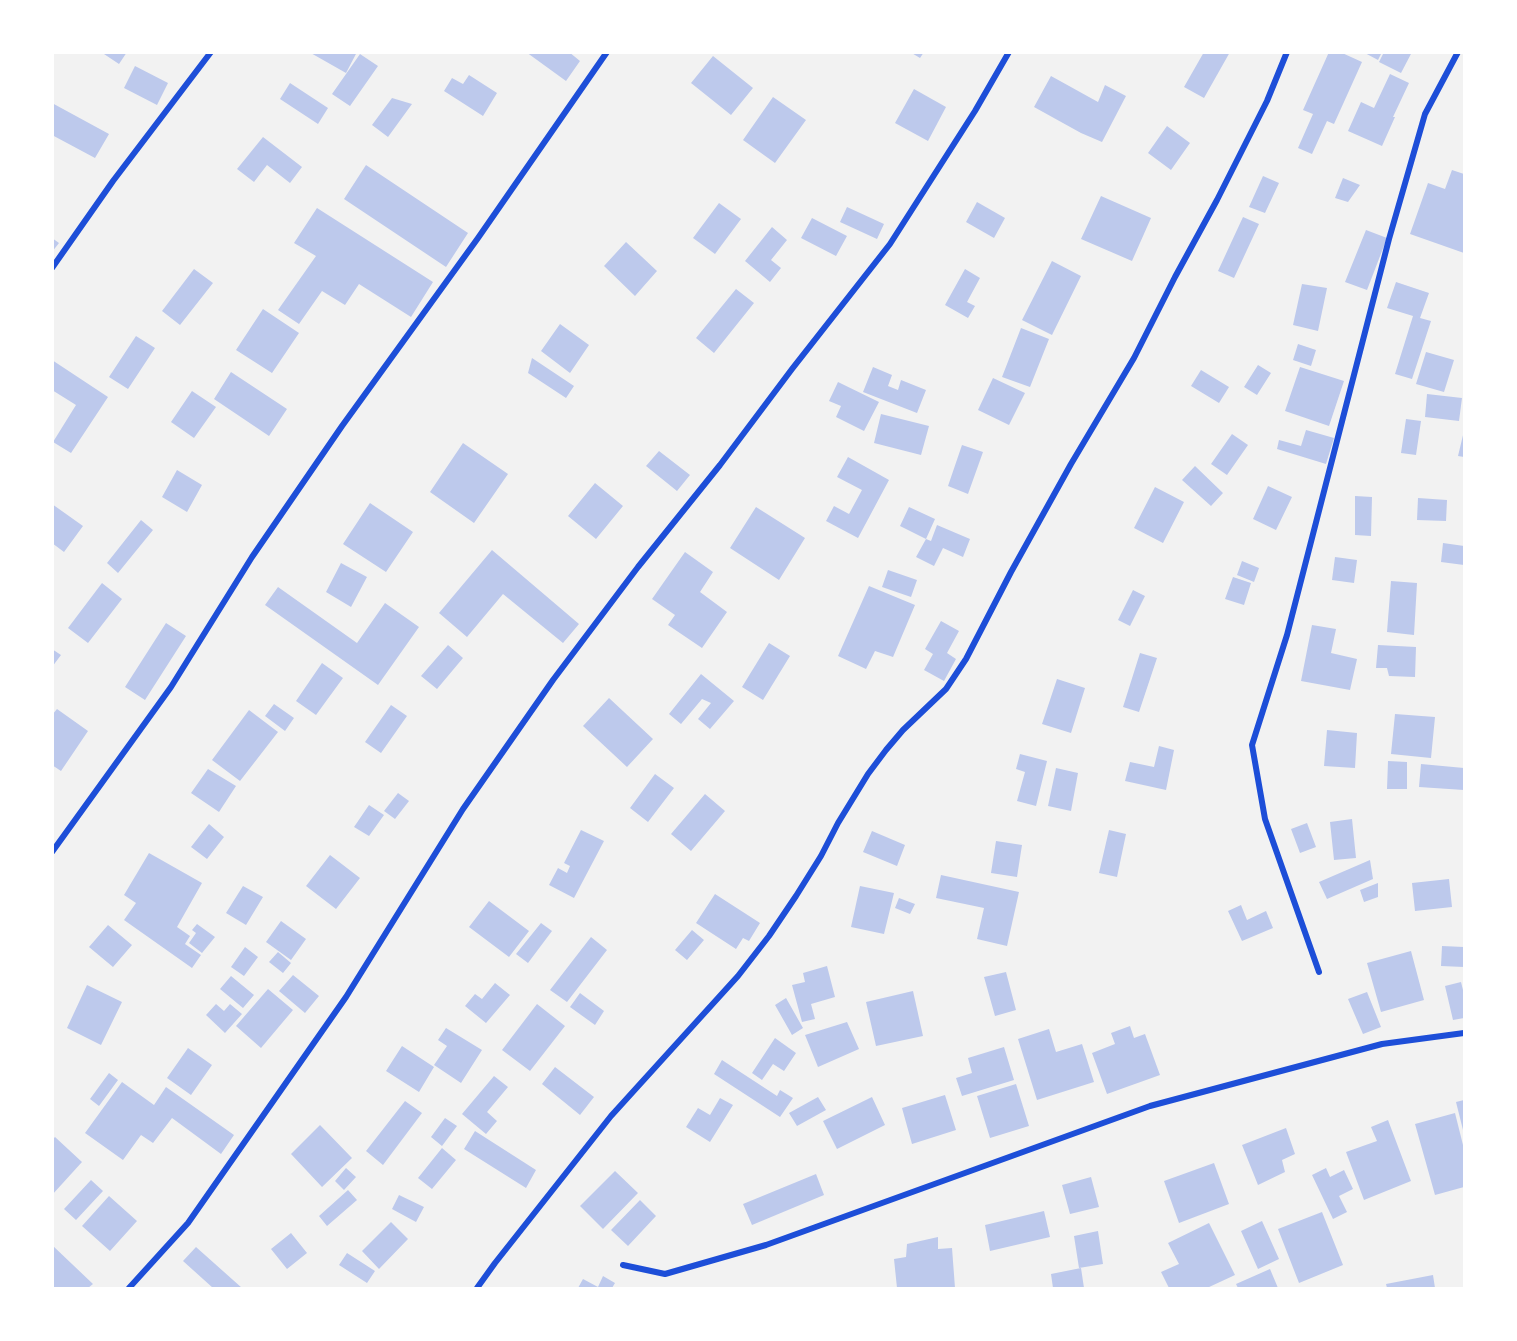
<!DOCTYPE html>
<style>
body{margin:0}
#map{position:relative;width:1517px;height:1341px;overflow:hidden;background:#f2f2f2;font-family:"Times New Roman",serif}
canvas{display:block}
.frame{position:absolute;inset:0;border:54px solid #fff;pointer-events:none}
</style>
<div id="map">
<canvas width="1517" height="1341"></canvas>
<div class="frame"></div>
</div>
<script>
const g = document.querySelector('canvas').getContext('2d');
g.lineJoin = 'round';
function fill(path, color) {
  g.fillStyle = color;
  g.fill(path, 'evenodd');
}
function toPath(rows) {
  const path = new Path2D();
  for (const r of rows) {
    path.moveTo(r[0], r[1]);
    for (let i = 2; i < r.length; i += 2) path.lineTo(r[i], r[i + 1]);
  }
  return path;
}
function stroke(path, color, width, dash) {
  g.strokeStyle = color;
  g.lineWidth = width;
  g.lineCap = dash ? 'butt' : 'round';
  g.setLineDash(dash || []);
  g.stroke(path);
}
fill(toPath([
 [101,52,127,52,119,64],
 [309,52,357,52,346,73],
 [526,52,569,52,580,61,566,81],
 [910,52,924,52,920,58],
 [1204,52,1230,52,1204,98,1184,87],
 [1329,52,1340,52,1362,62,1334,124,1327,121,1312,154,1298,148,1313,114,1303,110],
 [1363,52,1382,52,1378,60],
 [1384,52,1412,52,1401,73,1379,62],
 [360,54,378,66,350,106,332,94],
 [713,56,753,88,731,115,691,83],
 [135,66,168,83,157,105,124,88],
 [1390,74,1409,83,1393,117,1395,117,1382,146,1348,131,1361,102,1374,108],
 [469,75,497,93,483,116,444,91,452,78,463,84],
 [1051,76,1098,102,1105,85,1126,96,1102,142,1081,133,1034,107],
 [290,83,328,108,318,124,280,99],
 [914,89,946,107,928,141,895,123],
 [773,97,806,120,775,163,743,140],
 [392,98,412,104,388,137,372,125],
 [52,103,109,134,95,158,52,135],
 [1167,126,1190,143,1171,170,1148,153],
 [263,137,302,167,290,183,267,165,254,182,237,169],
 [366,165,468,233,446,267,344,199],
 [1452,170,1464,174,1464,253,1410,234,1428,183,1445,189],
 [1263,176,1279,183,1265,213,1249,207],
 [1343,178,1360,185,1348,202,1335,198],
 [1101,196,1151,218,1132,261,1081,239],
 [977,202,1005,218,994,238,966,222],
 [719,203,741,219,715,254,693,238],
 [847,207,884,224,877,239,840,222],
 [317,208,433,282,411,317,359,284,345,305,322,291,299,324,278,310,316,256,294,243],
 [1243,217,1259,224,1234,278,1218,271],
 [812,218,847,236,836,256,801,238],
 [772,227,787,240,771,260,781,268,770,282,745,261],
 [1366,230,1387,238,1367,290,1345,282],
 [52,238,59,243,52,252],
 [626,242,657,271,635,296,604,266],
 [1052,261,1081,276,1052,335,1022,320],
 [194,269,213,283,180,325,162,311],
 [965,269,980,278,967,302,975,306,968,318,945,305],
 [1396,282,1429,293,1420,318,1431,321,1412,379,1395,374,1413,316,1387,308],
 [1302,284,1327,288,1318,331,1293,325],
 [736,289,754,303,714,353,696,338],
 [263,309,299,333,272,373,236,350],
 [560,324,589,345,570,373,541,351],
 [1021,328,1049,339,1030,387,1002,377],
 [136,336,155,348,128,389,109,377],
 [1298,344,1316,350,1311,366,1293,360],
 [1426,352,1454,360,1444,392,1416,384],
 [532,358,574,386,566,398,528,373],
 [52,360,108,397,71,453,53,442,76,405,52,390],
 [1258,365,1271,373,1257,395,1244,387],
 [873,367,892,375,888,386,898,390,901,380,926,390,917,413,863,392],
 [1300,367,1344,381,1329,426,1285,411],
 [1201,370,1229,387,1219,403,1191,386],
 [231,372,287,409,269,436,214,399],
 [993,378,1025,393,1009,425,978,410],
 [838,382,879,402,864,431,836,417,841,406,829,401],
 [192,391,216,407,194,438,171,422],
 [1427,394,1462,398,1459,421,1425,417],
 [881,414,929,426,921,455,874,443],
 [1406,419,1421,421,1416,455,1401,453],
 [1306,430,1334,438,1326,464,1277,449,1279,440,1301,446],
 [1464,431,1464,457,1458,456],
 [1232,434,1248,445,1227,475,1211,464],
 [463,443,508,474,474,523,430,492],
 [962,445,983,452,968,494,948,486],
 [659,451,690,475,677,491,646,466],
 [848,457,889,480,858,538,826,521,834,506,849,514,862,490,837,477],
 [1195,466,1223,493,1211,506,1182,480],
 [177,470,202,485,187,512,162,497],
 [595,483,623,506,596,539,568,516],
 [1268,486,1292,497,1276,530,1253,519],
 [1155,487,1184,502,1163,543,1134,528],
 [1355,496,1372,497,1371,536,1355,535],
 [1418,498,1447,500,1446,521,1417,520],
 [370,503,413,532,386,572,343,544],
 [52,504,83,526,64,552,52,543],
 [756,507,805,538,779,580,730,548],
 [909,507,935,519,926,539,931,541,937,525,970,539,963,557,943,548,934,566,916,557,926,539,900,526],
 [141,520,153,530,118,573,107,563],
 [1443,543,1464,546,1464,565,1441,562],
 [492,550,579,624,563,643,503,594,467,637,439,613],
 [685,552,713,572,700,592,727,612,702,648,668,625,675,615,652,599],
 [1335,557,1357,560,1354,583,1332,580],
 [1242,561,1259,568,1254,582,1237,575],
 [341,563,367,577,351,607,326,592],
 [888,570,917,580,911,597,882,587],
 [1233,577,1251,583,1244,605,1225,599],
 [1391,581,1417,583,1414,635,1387,632],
 [102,583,122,599,88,643,68,628],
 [869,586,915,605,893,657,875,651,866,669,838,656],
 [278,587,357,643,385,603,419,627,378,685,265,605],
 [1133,590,1145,596,1130,626,1118,620],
 [941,621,959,631,947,653,956,659,944,681,924,670,933,654,925,649],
 [166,623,186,636,145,700,125,687],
 [1312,625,1336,629,1331,653,1357,659,1350,690,1301,681],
 [769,643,790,656,763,700,742,687],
 [448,645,463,658,437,689,421,676],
 [1378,645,1416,647,1415,677,1389,676,1387,668,1376,668],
 [52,649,61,655,52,667],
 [1140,653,1157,658,1139,712,1123,707],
 [322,663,343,678,316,715,296,701],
 [701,674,734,701,710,729,698,719,711,703,702,699,681,724,669,714],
 [1057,679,1085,688,1071,733,1042,724],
 [609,698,653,739,627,767,583,726],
 [274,704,294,718,285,731,265,716],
 [391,705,407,716,381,753,365,742],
 [57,709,88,731,61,771,52,765,52,715],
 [249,710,278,732,240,781,212,760],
 [1395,714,1435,717,1431,758,1391,754],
 [1327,730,1357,733,1355,768,1324,766],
 [1159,746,1174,750,1166,790,1125,781,1130,762,1154,767],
 [1020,754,1047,761,1036,806,1017,801,1025,772,1016,769],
 [1388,761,1407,762,1407,789,1387,789],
 [1421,764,1464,768,1464,790,1419,787],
 [1056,768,1078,773,1071,811,1048,806],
 [208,769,236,786,219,812,191,793],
 [655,774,674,788,648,822,630,808],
 [398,793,409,801,395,819,384,811],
 [705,794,725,811,691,851,671,834],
 [369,805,384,815,369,836,354,827],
 [1352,819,1356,858,1334,860,1330,822],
 [1307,823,1316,847,1300,853,1291,829],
 [209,824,224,837,207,859,191,847],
 [581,830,604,841,574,898,549,885,558,868,567,873,570,866,564,863],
 [1109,830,1126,834,1117,877,1099,873],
 [872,831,905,845,897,866,863,852],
 [996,841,1022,845,1017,877,991,873],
 [149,853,202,883,177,927,190,936,185,944,201,955,192,968,124,920,136,903,124,895],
 [330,855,360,878,336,909,306,886],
 [1370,860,1373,879,1327,899,1319,882],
 [941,875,1019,892,1007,946,977,939,984,908,936,898],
 [1449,879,1452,907,1415,911,1412,883],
 [1378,883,1378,897,1364,902,1360,890],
 [243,886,263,897,246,925,226,913],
 [860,886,894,893,884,934,851,927],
 [715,894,760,923,749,941,743,938,736,949,696,923],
 [899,898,915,904,910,914,895,908],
 [489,901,529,931,509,957,469,927],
 [1241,905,1247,920,1266,911,1273,928,1242,941,1228,911],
 [281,921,306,939,291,960,266,942],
 [541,923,552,931,528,963,516,954],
 [197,924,215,937,202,953,189,943,196,933,192,930],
 [108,925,132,945,113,967,89,947],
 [692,930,704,940,687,960,675,950],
 [591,937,607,950,567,1002,550,990],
 [1442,946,1464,947,1464,967,1441,966],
 [245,947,258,957,244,976,231,967],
 [1411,951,1424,1000,1381,1012,1367,963],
 [278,952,291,963,283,973,269,962],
 [827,966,835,997,811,1004,815,1019,802,1022,792,985,805,982,803,973],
 [1006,972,1016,1010,995,1016,984,977],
 [293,975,319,996,305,1013,279,991],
 [231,976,254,995,243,1008,220,989],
 [1461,982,1464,994,1464,1018,1453,1020,1445,986],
 [495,983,510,995,486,1023,465,1006,475,994,482,999],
 [87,985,122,1002,101,1045,67,1028],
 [268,989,293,1010,261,1048,236,1026],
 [913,991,923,1036,876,1046,866,1002],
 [1367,992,1381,1027,1363,1034,1348,999],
 [580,993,604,1011,595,1025,570,1007],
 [786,998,803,1028,792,1035,775,1005],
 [216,1004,224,1011,230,1004,242,1014,225,1033,206,1015],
 [537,1004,565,1026,530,1071,502,1050],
 [847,1022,859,1049,818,1067,805,1035],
 [1130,1026,1134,1038,1145,1034,1160,1075,1107,1094,1092,1053,1115,1044,1111,1033],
 [446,1028,482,1050,461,1083,434,1065,447,1046,438,1040],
 [1049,1029,1056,1052,1082,1044,1094,1082,1037,1100,1018,1039],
 [775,1038,796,1053,784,1071,773,1064,762,1080,752,1073],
 [402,1046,434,1067,419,1092,386,1071],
 [1004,1047,1014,1080,962,1096,956,1078,972,1073,968,1058],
 [188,1048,212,1065,191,1095,167,1078],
 [722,1060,777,1096,780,1090,793,1098,780,1117,714,1074],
 [555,1067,594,1097,580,1115,542,1084],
 [109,1073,118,1080,99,1106,90,1099],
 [494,1076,508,1087,487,1112,497,1121,486,1134,462,1114],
 [122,1082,154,1105,166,1087,234,1135,221,1154,172,1118,153,1143,141,1135,123,1160,85,1133],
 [1016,1084,1029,1126,990,1138,977,1096],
 [945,1095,956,1130,912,1144,902,1108],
 [818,1097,826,1110,797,1126,789,1113],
 [872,1097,885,1125,837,1149,823,1121],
 [720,1098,733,1105,710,1142,686,1127,698,1108,710,1115],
 [1464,1100,1464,1134,1456,1102],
 [405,1101,422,1113,383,1165,366,1151],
 [1455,1113,1464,1149,1464,1187,1435,1195,1415,1124],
 [445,1118,457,1126,442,1146,431,1137],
 [1388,1120,1411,1181,1364,1200,1346,1152,1377,1141,1371,1127],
 [320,1125,352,1158,322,1187,291,1154],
 [1286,1128,1295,1154,1282,1160,1285,1172,1258,1185,1242,1145],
 [475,1131,536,1170,526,1188,464,1149],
 [55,1137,82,1162,52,1195,52,1140],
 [442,1148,456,1160,432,1189,418,1178],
 [1214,1163,1229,1204,1179,1223,1164,1181],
 [346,1168,356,1177,344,1190,335,1181],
 [1326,1168,1330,1177,1344,1170,1353,1189,1339,1196,1347,1212,1333,1219,1312,1175],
 [615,1171,638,1193,603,1229,580,1206],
 [816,1174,824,1195,752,1225,743,1204],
 [1091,1177,1099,1207,1070,1214,1062,1185],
 [91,1180,103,1191,76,1220,64,1209],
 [348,1190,357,1200,327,1226,319,1216],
 [399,1195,424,1207,416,1222,392,1209],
 [109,1196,137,1221,110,1251,82,1226],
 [640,1200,656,1216,628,1246,611,1230],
 [1044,1211,1050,1237,990,1251,985,1225],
 [1322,1212,1343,1265,1299,1283,1278,1229],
 [1262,1221,1279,1259,1258,1269,1241,1231],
 [391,1222,408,1239,379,1269,362,1251],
 [1209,1223,1235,1275,1207,1288,1169,1288,1161,1272,1179,1264,1168,1243],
 [1098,1231,1103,1264,1079,1268,1074,1236],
 [291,1233,307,1253,287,1269,271,1249],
 [938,1237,938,1249,952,1248,955,1288,897,1288,894,1259,906,1257,907,1244],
 [52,1245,93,1284,88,1288,52,1288],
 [196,1247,242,1288,213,1288,183,1261],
 [347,1253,375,1271,367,1283,339,1265],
 [1081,1268,1084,1288,1053,1288,1051,1274],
 [1270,1269,1278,1288,1238,1288,1236,1284],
 [1433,1275,1435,1288,1387,1288,1386,1284],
 [603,1276,615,1283,612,1288,578,1288,583,1279,598,1287]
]), '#bdc9ec');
stroke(toPath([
 [52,268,113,181,211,52],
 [52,852,171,687,252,557,342,426,478,238,607,52],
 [1319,972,1265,819,1252,745,1287,635,1389,239,1425,114,1458,52],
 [623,1265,665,1274,766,1245,1150,1106,1382,1044,1464,1033],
 [129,1288,188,1223,346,997,463,809,553,680,638,567,720,465,792,369,890,244,975,111,1009,52],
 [477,1288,495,1263,611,1116,738,976,769,936,796,896,821,856,838,823,868,774,886,750,903,730,946,689,966,659,1011,572,1071,464,1134,358,1175,277,1217,200,1267,101,1287,52]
]), '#1d4ed8', 6);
</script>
